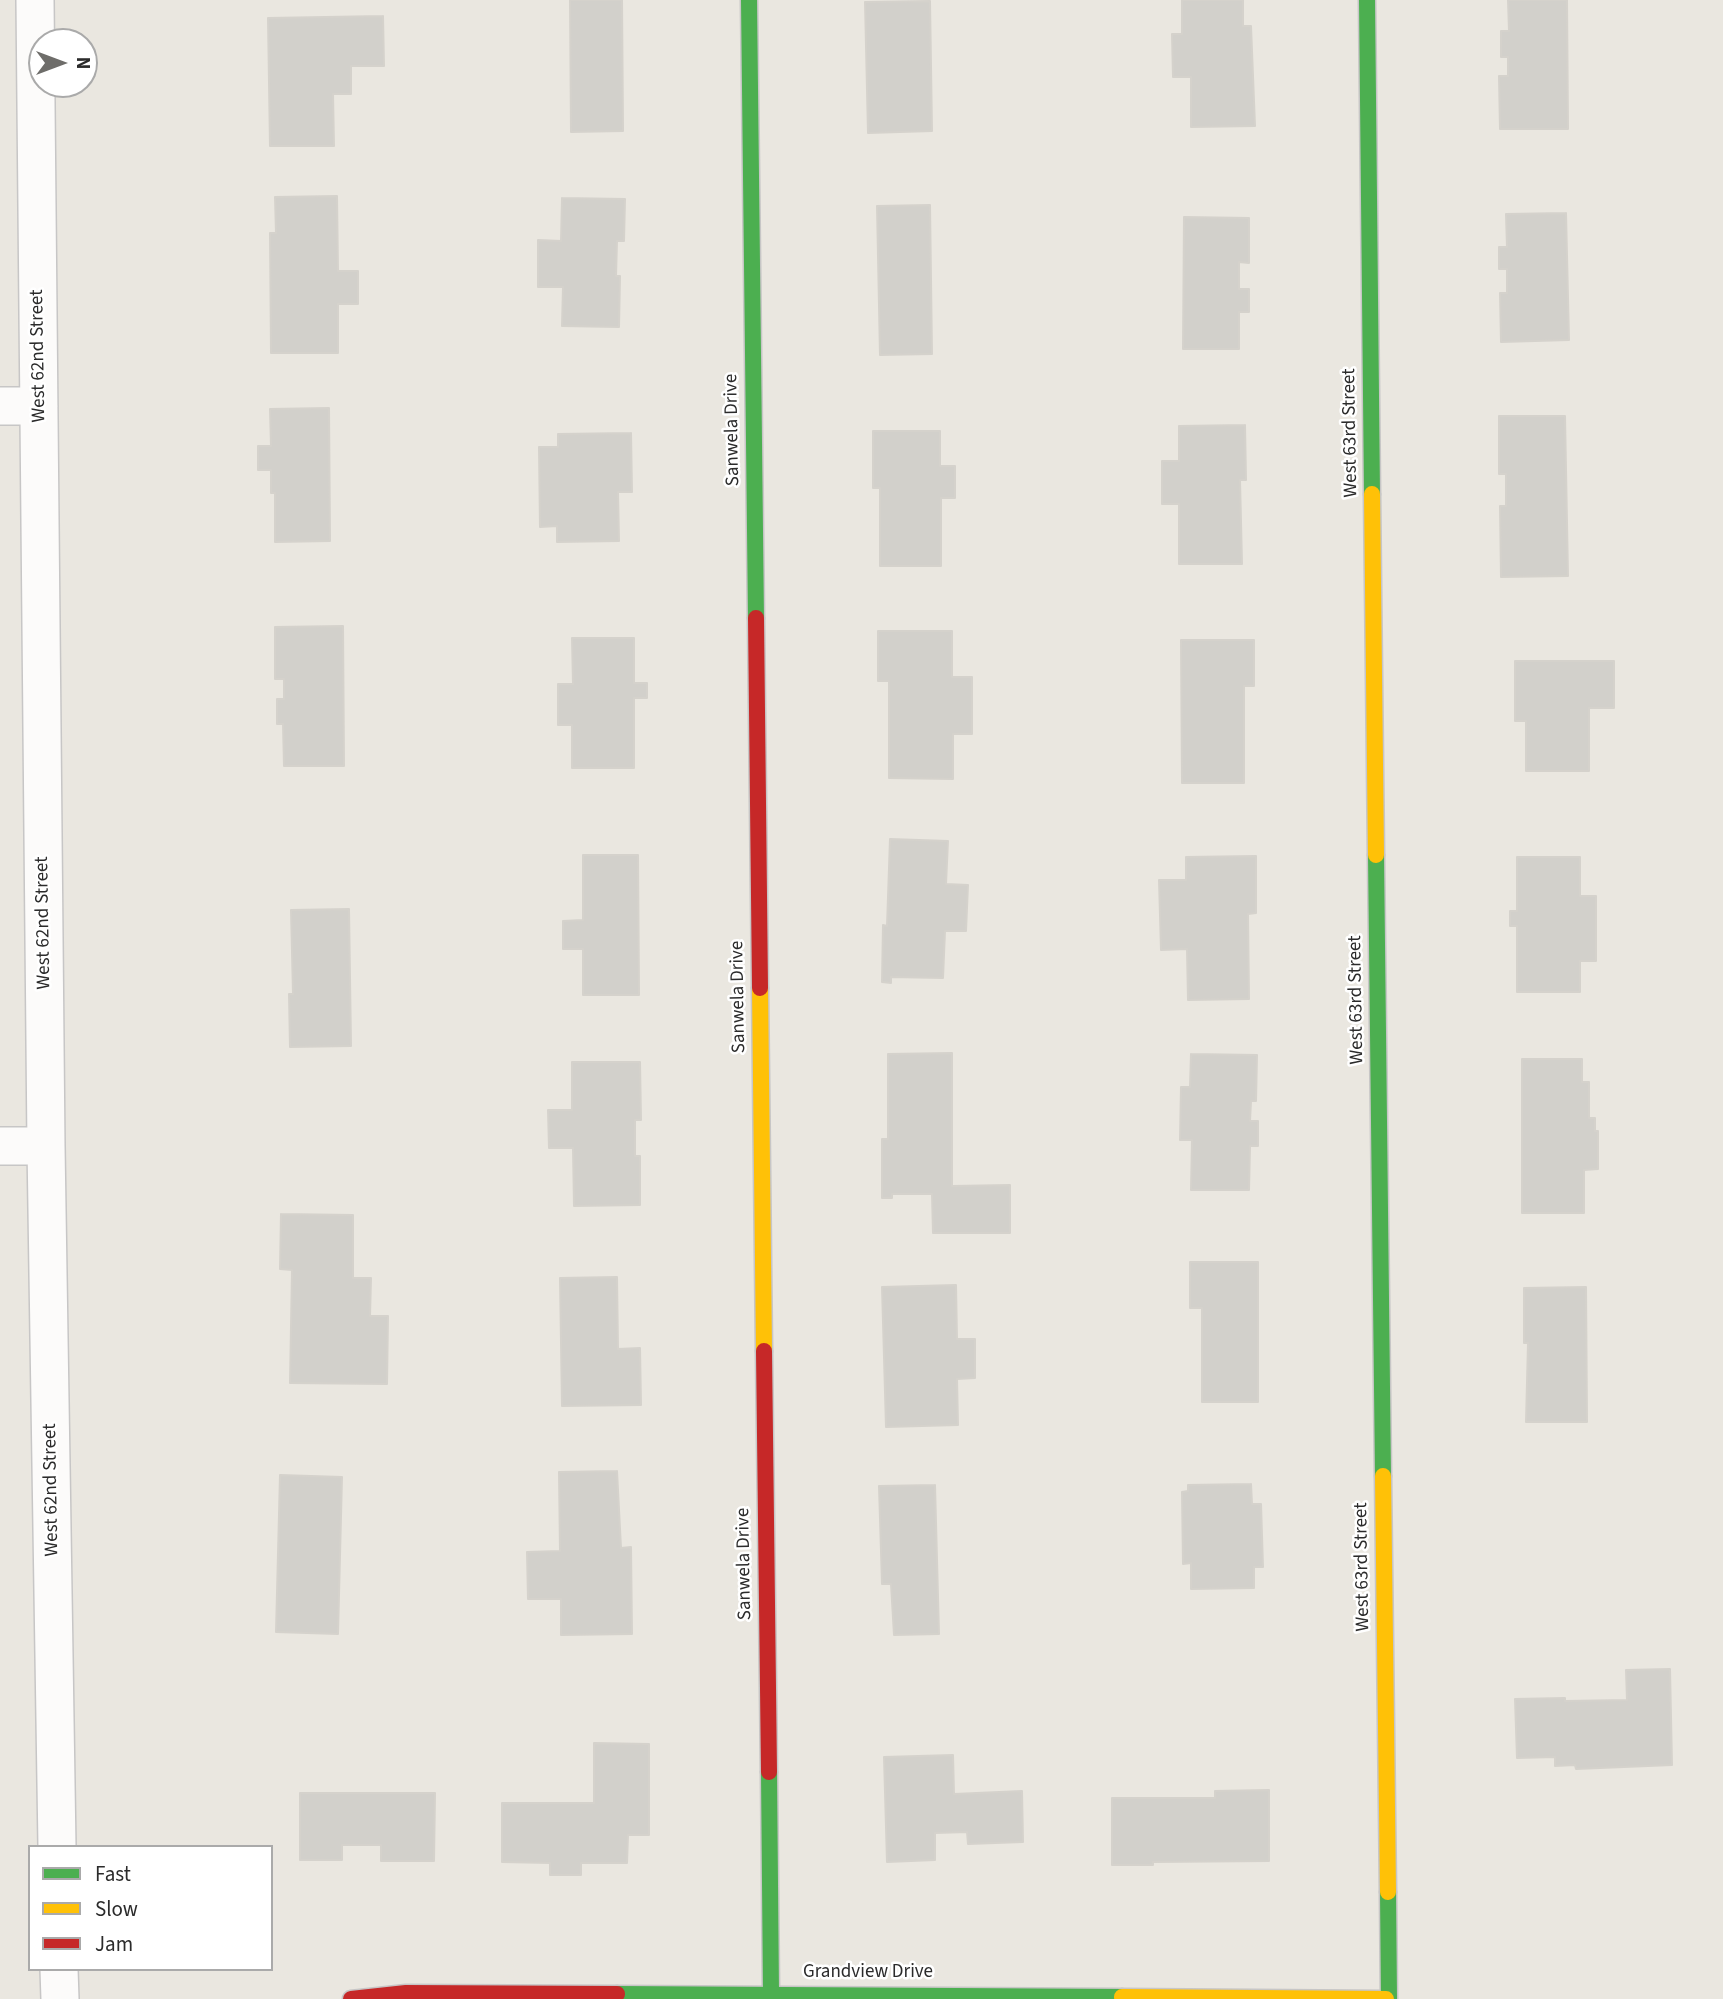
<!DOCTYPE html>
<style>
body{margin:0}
#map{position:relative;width:1723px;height:1999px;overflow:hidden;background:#eae7e0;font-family:"Source Sans 3",sans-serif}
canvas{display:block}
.legend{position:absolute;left:28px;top:1845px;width:245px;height:126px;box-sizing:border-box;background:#fff;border:2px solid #aaa;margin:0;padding:9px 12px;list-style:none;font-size:21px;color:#2b2b2b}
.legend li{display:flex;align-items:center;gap:14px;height:35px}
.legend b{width:35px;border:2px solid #aaa}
.north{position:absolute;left:28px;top:28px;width:70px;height:70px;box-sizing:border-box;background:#fff;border:2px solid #aaa;border-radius:50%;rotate:90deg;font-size:19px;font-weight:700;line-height:28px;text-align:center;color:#2b2b2b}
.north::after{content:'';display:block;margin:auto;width:24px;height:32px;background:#6e6d6a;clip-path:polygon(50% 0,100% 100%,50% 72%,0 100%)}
</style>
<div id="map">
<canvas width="1723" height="1999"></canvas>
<ul class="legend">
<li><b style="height:9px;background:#4caf50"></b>Fast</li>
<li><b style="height:9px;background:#ffc107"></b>Slow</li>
<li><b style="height:9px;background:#c62828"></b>Jam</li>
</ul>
<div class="north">N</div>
</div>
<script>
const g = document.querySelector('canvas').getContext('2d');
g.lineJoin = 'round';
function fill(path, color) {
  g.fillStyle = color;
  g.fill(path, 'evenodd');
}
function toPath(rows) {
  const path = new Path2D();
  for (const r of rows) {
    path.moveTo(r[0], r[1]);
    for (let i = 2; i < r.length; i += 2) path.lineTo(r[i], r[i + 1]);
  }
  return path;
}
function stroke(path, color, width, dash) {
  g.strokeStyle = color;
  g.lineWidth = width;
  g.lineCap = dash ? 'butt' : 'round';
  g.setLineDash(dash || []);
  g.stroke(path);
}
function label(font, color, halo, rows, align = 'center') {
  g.font = font + ' "Source Sans 3",sans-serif';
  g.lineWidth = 5;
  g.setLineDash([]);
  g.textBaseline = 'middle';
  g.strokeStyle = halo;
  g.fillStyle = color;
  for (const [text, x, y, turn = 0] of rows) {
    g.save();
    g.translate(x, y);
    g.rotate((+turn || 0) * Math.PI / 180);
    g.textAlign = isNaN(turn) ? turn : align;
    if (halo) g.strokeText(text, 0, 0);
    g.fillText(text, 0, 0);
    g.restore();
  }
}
const building = toPath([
 [570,0,622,0,623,131,571,132,570,0],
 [1182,0,1243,0,1243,26,1251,26,1255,126,1191,127,1191,77,1173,77,1172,34,1182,34,1182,0],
 [1508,0,1567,0,1568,129,1500,129,1499,76,1508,76,1508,57,1501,57,1501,31,1509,31,1508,0],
 [930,1,932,131,868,133,865,2,930,1],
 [383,16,384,66,351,66,351,94,333,94,334,146,270,146,268,18,383,16],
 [337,196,338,271,358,271,358,304,338,304,338,353,271,353,270,233,276,233,275,197,337,196],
 [562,198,625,199,624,241,617,241,616,276,620,276,619,327,562,326,563,287,538,287,538,240,561,241,562,198],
 [930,205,932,354,880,355,877,206,930,205],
 [1566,213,1569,340,1501,342,1500,293,1507,293,1507,269,1499,269,1499,247,1507,247,1506,214,1566,213],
 [1184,217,1249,218,1249,263,1239,262,1239,289,1249,289,1249,312,1239,312,1239,349,1183,349,1184,217],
 [329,408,330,541,275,542,275,493,271,493,271,470,258,470,258,446,271,446,270,409,329,408],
 [1499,416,1565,416,1568,576,1501,577,1500,506,1506,506,1506,474,1499,474,1499,416],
 [1245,425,1246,480,1240,480,1242,564,1179,564,1179,504,1162,504,1162,461,1179,461,1179,426,1245,425],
 [873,431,940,431,940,466,955,466,955,498,941,498,941,566,880,566,880,488,873,488,873,431],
 [631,433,632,492,618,492,619,541,557,542,557,526,540,527,539,447,558,447,558,434,631,433],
 [343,626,344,766,284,766,283,724,277,724,277,699,284,699,284,679,275,679,275,627,343,626],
 [878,631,952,631,952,677,972,677,972,734,953,734,953,779,889,778,889,681,878,681,878,631],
 [572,638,634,638,634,683,647,683,647,698,634,698,634,768,572,768,572,725,558,725,558,684,573,684,572,638],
 [1181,640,1254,640,1254,686,1244,686,1244,783,1182,783,1181,640],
 [1515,661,1614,661,1614,708,1589,708,1589,771,1526,771,1526,721,1515,721,1515,661],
 [890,839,948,841,946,884,968,885,966,931,945,931,943,978,891,977,891,983,882,982,883,925,887,926,890,839],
 [583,855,638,855,639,995,583,995,583,949,563,949,563,921,583,920,583,855],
 [1256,856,1256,913,1248,914,1249,999,1188,1000,1187,949,1161,950,1159,880,1186,880,1186,857,1256,856],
 [1517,857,1580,857,1580,896,1596,896,1596,961,1580,961,1580,992,1517,992,1517,926,1510,926,1510,911,1517,911,1517,857],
 [349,909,351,1046,290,1047,289,994,293,994,291,910,349,909],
 [952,1053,952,1186,1010,1185,1010,1233,933,1233,932,1194,892,1194,892,1198,882,1198,882,1139,888,1139,888,1054,952,1053],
 [1191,1054,1257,1055,1256,1101,1251,1101,1250,1121,1258,1121,1258,1146,1250,1146,1249,1190,1191,1190,1192,1140,1180,1140,1181,1087,1190,1087,1191,1054],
 [1522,1059,1582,1059,1582,1082,1589,1082,1589,1118,1595,1118,1595,1131,1598,1131,1598,1169,1584,1170,1584,1213,1522,1213,1522,1059],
 [572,1062,640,1062,641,1120,635,1120,635,1156,640,1156,640,1205,574,1206,573,1148,549,1148,548,1110,572,1110,572,1062],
 [281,1214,353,1215,353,1278,371,1278,370,1316,388,1316,387,1384,290,1383,292,1270,280,1269,281,1214],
 [1190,1262,1258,1262,1258,1402,1202,1402,1202,1308,1190,1308,1190,1262],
 [617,1277,618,1349,640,1348,641,1405,562,1406,560,1278,617,1277],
 [956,1285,957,1339,975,1339,975,1378,957,1379,958,1425,886,1427,882,1287,956,1285],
 [1586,1287,1587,1422,1526,1422,1528,1343,1524,1343,1524,1288,1586,1287],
 [617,1471,621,1548,631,1547,632,1634,561,1635,561,1599,528,1599,527,1552,560,1551,559,1472,617,1471],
 [280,1475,342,1477,338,1634,276,1632,280,1475],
 [1251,1484,1252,1504,1261,1504,1263,1567,1254,1567,1254,1588,1191,1589,1191,1563,1183,1564,1182,1492,1188,1491,1188,1485,1251,1484],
 [935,1485,939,1634,894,1635,891,1584,882,1584,879,1486,935,1485],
 [1670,1669,1672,1765,1576,1769,1575,1765,1555,1766,1555,1757,1517,1758,1515,1699,1565,1698,1565,1701,1627,1700,1626,1670,1670,1669],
 [594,1743,649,1744,649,1835,628,1835,627,1863,581,1863,581,1875,550,1875,550,1863,502,1862,502,1803,594,1803,594,1743],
 [953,1755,954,1794,1022,1791,1023,1842,968,1844,967,1832,935,1833,935,1860,887,1862,884,1757,953,1755],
 [1269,1790,1269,1861,1153,1862,1153,1865,1112,1865,1112,1798,1215,1798,1215,1791,1269,1790],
 [300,1793,435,1793,434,1861,381,1861,381,1845,342,1845,342,1860,300,1860,300,1793]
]);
fill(building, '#d2d0cb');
stroke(building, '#d5d2cc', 2);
const street = toPath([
 [35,0,46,1146,57,1847],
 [0,406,39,406],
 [0,1146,46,1146],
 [59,1969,60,1999]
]);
const fast = toPath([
 [749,0,756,618],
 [1367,0,1372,494],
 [1376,855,1383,1476],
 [769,1772,771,1994],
 [1388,1892,1389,1999],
 [617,1994,1122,1997]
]);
const slow = toPath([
 [1372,494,1376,855],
 [760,988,764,1351],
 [1383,1476,1388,1892],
 [1122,1997,1386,1999]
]);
const jam = toPath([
 [756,618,760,988],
 [764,1351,769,1772],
 [351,1999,406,1993,617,1994]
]);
stroke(street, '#c7c6c6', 40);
stroke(fast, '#c7c6c6', 19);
stroke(slow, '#c7c6c6', 19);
stroke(jam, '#c7c6c6', 19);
stroke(street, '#fcfbfa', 37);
stroke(fast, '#4caf50', 16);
stroke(slow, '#ffc107', 16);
stroke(jam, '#c62828', 16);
label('19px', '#2b2b2b', '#fff', [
 ["West 62nd Street",39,356,-91],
 ["Sanwela Drive",733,430,-91],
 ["West 63rd Street",1351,433,-91],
 ["West 62nd Street",44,923,-91],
 ["Sanwela Drive",739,997,-91],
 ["West 63rd Street",1357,1000,-91],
 ["West 62nd Street",52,1490,-91],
 ["Sanwela Drive",745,1564,-91],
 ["West 63rd Street",1363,1567,-91],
 ["Grandview Drive",868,1973]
]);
</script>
